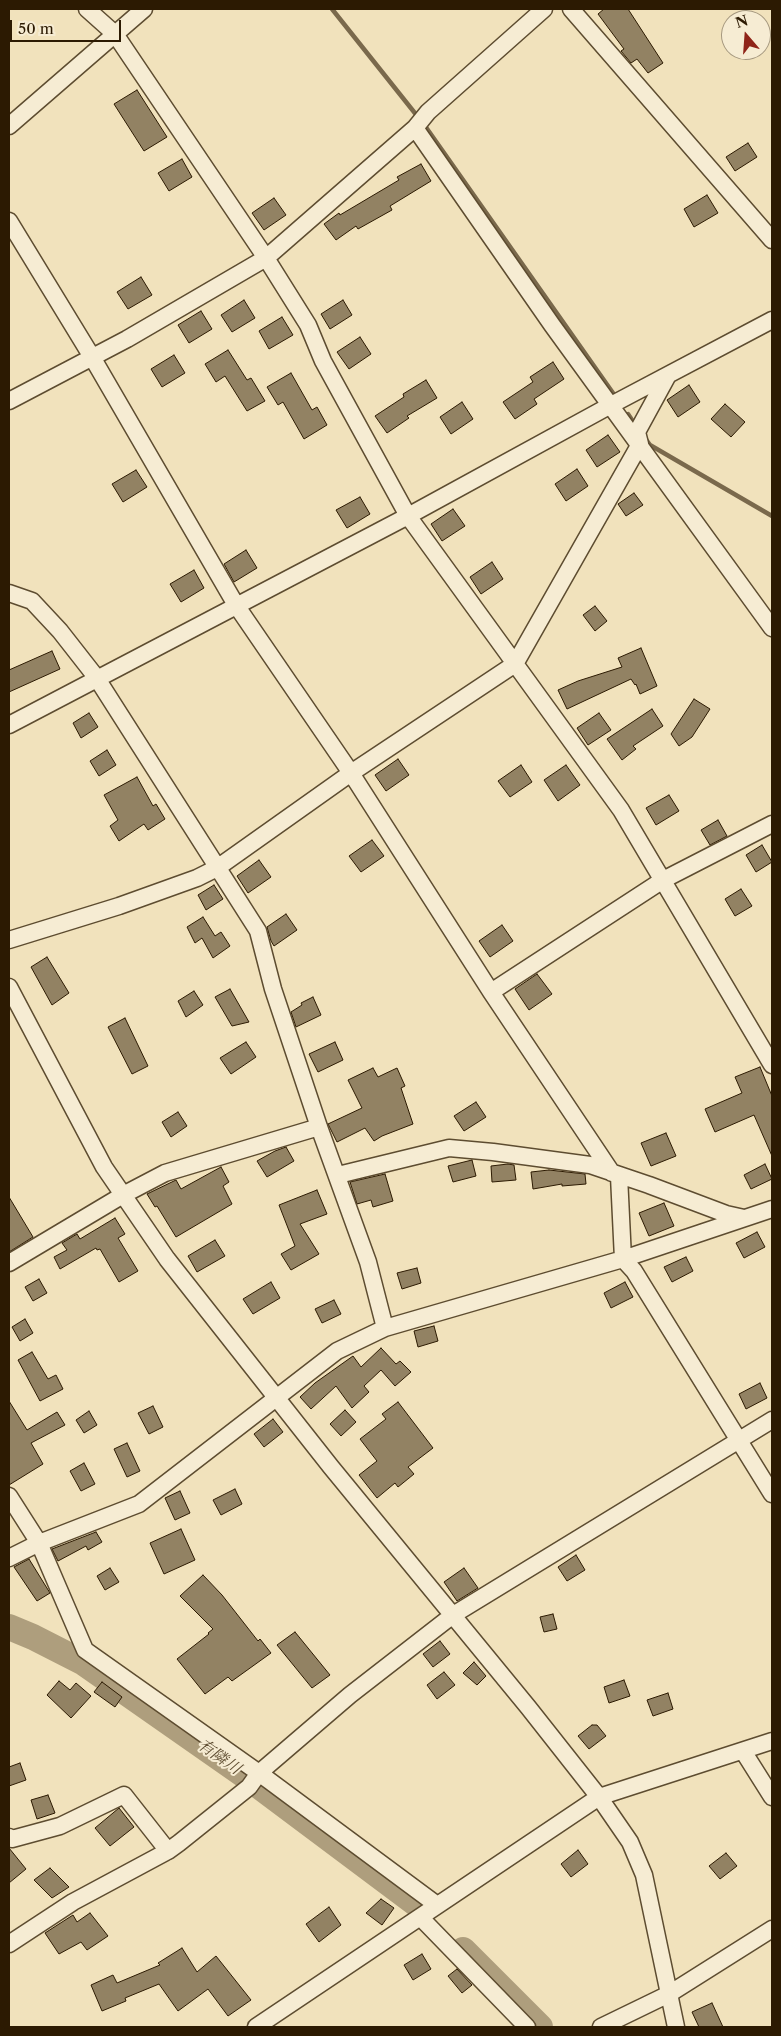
<!DOCTYPE html>
<meta charset="utf-8">
<style>
body{margin:0}
#map{position:relative;width:781px;height:2036px;overflow:hidden;background:#f1e2bc;font-family:"Libre Caslon Text",serif}
canvas{display:block}
.frame{position:absolute;inset:0;border:10px solid #2c1a02;pointer-events:none}
.north{position:absolute;left:721px;top:10px;width:50px;height:50px;box-sizing:border-box;background:#f6ecd3;border:1px solid #a5987f;border-radius:50%;rotate:342deg;font-size:14px;font-weight:700;line-height:20px;text-align:center;color:#2c1a02}
.north::after{content:'';display:block;margin:auto;width:18px;height:22px;background:#8f2418;clip-path:polygon(50% 0,100% 100%,50% 72%,0 100%)}
.scale{position:absolute;left:10px;top:20px;width:111px;height:22px;box-sizing:border-box;border:2px solid #2c1a02;border-top:0;padding-left:6px;font-size:15px;line-height:18px;white-space:nowrap;color:#2c1a02;-webkit-text-stroke:4px #f6ecd3;paint-order:stroke}
</style>
<div id="map">
<canvas width="781" height="2036"></canvas>
<div class="frame"></div>
<div class="north">N</div>
<div class="scale">50 m</div>
</div>
<script>
const g = document.querySelector('canvas').getContext('2d');
g.lineJoin = 'round';
function toPath(rows) {
  const path = new Path2D();
  for (const r of rows) {
    path.moveTo(r[0], r[1]);
    for (let i = 2; i < r.length; i += 2) path.lineTo(r[i], r[i + 1]);
  }
  return path;
}
function stroke(path, color, width, dash) {
  g.strokeStyle = color;
  g.lineWidth = width;
  g.lineCap = dash ? 'butt' : 'round';
  g.setLineDash(dash || []);
  g.stroke(path);
}
function fill(path, color) {
  g.fillStyle = color;
  g.fill(path, 'evenodd');
}
function label(font, color, halo, rows, align = 'center') {
  g.font = font + ' "Libre Caslon Text","Noto Serif JP",serif';
  g.lineWidth = 4;
  g.setLineDash([]);
  g.textBaseline = 'middle';
  g.strokeStyle = halo;
  g.fillStyle = color;
  for (const [text, x, y, turn = 0] of rows) {
    g.save();
    g.translate(x, y);
    g.rotate((+turn || 0) * Math.PI / 180);
    g.textAlign = isNaN(turn) ? turn : align;
    if (halo) g.strokeText(text, 0, 0);
    g.fillText(text, 0, 0);
    g.restore();
  }
}
stroke(toPath([
 [332,9,418,117],
 [423,123,613,393],
 [628,414,636,426],
 [645,438,650,445,772,516]
]), '#7a694c', 4.5);
stroke(toPath([
 [9,1627,33,1637,84,1663,247,1777,418,1905],
 [463,1950,540,2027]
]), '#ae9e7d', 26);
const building = toPath([
 [604,9,628,9,663,63,648,73,637,59,631,63,621,51,624,49,598,14,604,9],
 [137,90,167,137,144,151,114,104,137,90],
 [748,143,757,157,735,171,726,157,748,143],
 [182,159,192,177,169,191,158,173,182,159],
 [421,164,431,181,390,206,392,210,358,229,356,226,336,240,324,224,339,213,340,215,399,180,397,177,421,164],
 [707,195,718,213,694,227,684,209,707,195],
 [274,198,286,215,264,230,252,213,274,198],
 [141,277,152,295,128,309,117,292,141,277],
 [244,300,255,318,232,332,221,315,244,300],
 [343,300,352,315,330,329,321,314,343,300],
 [201,311,212,329,189,343,178,325,201,311],
 [282,317,293,335,269,349,259,331,282,317],
 [360,337,371,354,349,369,337,352,360,337],
 [228,350,247,380,251,378,265,401,247,411,225,376,216,382,205,364,228,350],
 [174,355,185,373,162,387,151,369,174,355],
 [553,362,564,379,534,399,537,404,515,419,503,402,533,382,530,377,553,362],
 [291,373,312,410,317,407,327,425,304,439,283,402,278,405,267,387,291,373],
 [426,380,437,398,407,416,409,418,387,433,375,416,404,397,403,394,426,380],
 [689,385,700,402,678,417,667,400,689,385],
 [462,402,473,419,451,434,440,417,462,402],
 [725,404,745,422,731,437,711,419,725,404],
 [608,435,620,452,597,467,586,450,608,435],
 [577,469,588,486,566,501,555,484,577,469],
 [136,470,147,487,123,502,112,484,136,470],
 [634,493,643,505,626,516,618,504,634,493],
 [360,497,370,514,347,528,336,510,360,497],
 [453,509,465,526,442,541,431,524,453,509],
 [246,550,257,568,234,582,224,564,246,550],
 [492,562,503,579,481,594,470,577,492,562],
 [194,570,204,588,181,602,170,584,194,570],
 [595,606,607,621,595,631,583,615,595,606],
 [641,648,657,686,640,694,636,684,635,685,631,679,567,709,558,690,578,681,622,667,618,658,641,648],
 [52,651,60,669,9,692,9,670,52,651],
 [694,699,710,709,692,737,679,746,671,734,694,699],
 [652,709,663,726,633,746,636,749,622,760,607,739,652,709],
 [89,713,98,727,81,738,73,723,89,713],
 [599,713,611,730,588,745,577,728,599,713],
 [107,750,116,765,99,776,90,761,107,750],
 [398,759,409,775,386,791,375,775,398,759],
 [521,765,532,782,510,797,498,781,521,765],
 [566,765,580,785,558,801,544,780,566,765],
 [137,777,153,806,156,804,165,819,148,830,144,824,119,841,110,826,118,820,104,795,137,777],
 [669,795,679,811,656,825,646,808,669,795],
 [718,820,727,836,710,845,701,830,718,820],
 [372,840,384,856,361,872,349,856,372,840],
 [762,845,772,862,756,872,746,855,762,845],
 [259,860,271,877,248,893,237,876,259,860],
 [214,885,223,899,206,910,198,895,214,885],
 [741,889,752,906,735,916,725,899,741,889],
 [286,914,297,930,274,946,271,941,267,927,286,914],
 [203,917,215,936,221,932,230,946,213,958,202,938,195,943,187,927,203,917],
 [502,925,513,941,490,957,479,941,502,925],
 [47,957,69,993,52,1005,31,967,47,957],
 [537,974,552,994,529,1010,515,989,537,974],
 [230,989,249,1022,232,1026,215,997,230,989],
 [194,991,203,1005,186,1017,178,1001,194,991],
 [313,997,321,1015,296,1027,291,1012,302,1005,301,1003,313,997],
 [125,1018,148,1066,132,1074,108,1027,125,1018],
 [246,1042,256,1057,231,1074,220,1058,246,1042],
 [335,1042,343,1060,318,1072,309,1054,335,1042],
 [760,1067,772,1096,772,1156,754,1115,715,1132,705,1109,742,1093,735,1077,760,1067],
 [373,1068,378,1077,397,1068,405,1086,401,1088,413,1124,382,1136,374,1141,365,1128,337,1142,328,1124,362,1108,348,1080,373,1068],
 [476,1102,486,1117,464,1131,454,1116,476,1102],
 [178,1112,187,1126,171,1137,162,1122,178,1112],
 [666,1133,676,1156,651,1166,641,1143,666,1133],
 [286,1147,294,1161,267,1177,257,1161,275,1151,286,1147],
 [472,1160,476,1176,453,1182,448,1166,472,1160],
 [508,1164,514,1165,516,1180,492,1182,491,1166,508,1164],
 [765,1164,772,1179,751,1189,744,1175,765,1164],
 [221,1167,229,1182,223,1186,232,1204,176,1237,157,1206,155,1207,147,1194,176,1180,181,1189,221,1167],
 [549,1170,585,1174,586,1184,562,1186,562,1184,533,1189,531,1172,549,1170],
 [385,1174,393,1201,373,1207,371,1200,357,1204,350,1182,385,1174],
 [317,1190,327,1214,300,1224,319,1254,291,1270,281,1254,295,1246,279,1205,317,1190],
 [9,1197,33,1237,9,1252,9,1197],
 [664,1203,674,1226,649,1236,639,1213,664,1203],
 [115,1218,125,1234,118,1238,138,1271,119,1282,100,1249,97,1250,96,1248,60,1269,54,1257,67,1250,62,1243,77,1234,80,1239,115,1218],
 [757,1232,765,1247,744,1258,736,1243,757,1232],
 [215,1240,225,1256,197,1272,188,1256,215,1240],
 [686,1257,693,1271,672,1282,664,1267,686,1257],
 [417,1268,421,1283,402,1289,397,1273,417,1268],
 [39,1279,47,1293,33,1301,25,1287,39,1279],
 [271,1282,280,1298,253,1314,243,1299,271,1282],
 [625,1282,633,1297,611,1308,604,1293,625,1282],
 [334,1300,341,1314,322,1323,315,1309,334,1300],
 [25,1319,33,1333,20,1341,12,1327,25,1319],
 [434,1326,438,1341,418,1347,414,1331,434,1326],
 [381,1348,396,1364,400,1361,411,1372,395,1386,381,1370,364,1386,369,1392,352,1408,336,1386,311,1409,300,1397,315,1383,353,1356,361,1367,381,1348],
 [32,1352,48,1379,56,1375,63,1389,40,1401,18,1360,32,1352],
 [760,1383,767,1398,746,1409,739,1394,760,1383],
 [9,1401,27,1430,57,1412,65,1425,31,1443,43,1464,9,1485,9,1401],
 [398,1402,433,1448,408,1467,414,1474,398,1487,395,1483,377,1498,359,1475,377,1461,360,1439,386,1419,382,1414,398,1402],
 [153,1406,163,1427,149,1434,138,1413,153,1406],
 [345,1410,356,1422,341,1436,330,1424,345,1410],
 [89,1411,97,1425,84,1433,76,1420,89,1411],
 [273,1419,283,1432,264,1447,254,1434,273,1419],
 [127,1443,140,1471,127,1477,114,1449,127,1443],
 [84,1463,95,1484,81,1491,70,1471,84,1463],
 [235,1489,242,1504,221,1515,213,1500,235,1489],
 [180,1491,190,1513,175,1520,165,1498,180,1491],
 [181,1529,195,1560,164,1574,150,1543,181,1529],
 [96,1532,102,1542,88,1550,86,1546,58,1561,52,1549,96,1532],
 [576,1555,585,1570,567,1581,558,1567,576,1555],
 [29,1559,50,1593,37,1601,14,1567,29,1559],
 [110,1568,119,1582,105,1590,97,1576,110,1568],
 [464,1568,478,1588,457,1601,444,1582,464,1568],
 [203,1575,222,1595,258,1641,260,1639,271,1653,232,1681,228,1677,205,1694,177,1659,209,1634,208,1633,213,1629,180,1596,203,1575],
 [553,1614,557,1629,544,1632,540,1617,553,1614],
 [295,1632,330,1675,312,1688,277,1645,295,1632],
 [440,1641,450,1654,433,1667,423,1654,440,1641],
 [474,1662,486,1676,477,1685,463,1673,474,1662],
 [444,1672,455,1685,437,1699,427,1685,444,1672],
 [624,1680,630,1696,609,1703,604,1687,624,1680],
 [59,1681,70,1690,76,1683,91,1696,71,1718,47,1695,59,1681],
 [102,1682,122,1697,115,1707,94,1692,102,1682],
 [668,1693,673,1709,653,1716,647,1700,668,1693],
 [592,1725,597,1725,606,1736,589,1749,578,1736,592,1725],
 [20,1763,26,1780,9,1786,9,1767,20,1763],
 [48,1795,55,1813,37,1819,31,1800,48,1795],
 [119,1808,134,1827,110,1846,95,1828,119,1808],
 [9,1848,26,1869,9,1883,9,1848],
 [578,1850,588,1864,571,1877,561,1864,578,1850],
 [726,1853,737,1866,720,1879,709,1866,726,1853],
 [50,1868,69,1887,52,1898,34,1880,50,1868],
 [381,1899,394,1908,382,1925,366,1913,381,1899],
 [329,1907,341,1925,319,1942,306,1924,329,1907],
 [90,1913,108,1936,87,1950,81,1942,59,1954,45,1933,73,1915,77,1922,90,1913],
 [182,1948,197,1972,216,1956,251,2000,228,2016,208,1989,178,2011,159,1984,125,1998,126,2001,102,2011,91,1985,113,1975,117,1983,160,1965,158,1963,182,1948],
 [422,1954,431,1969,413,1980,404,1965,422,1954],
 [457,1969,472,1985,462,1993,448,1976,457,1969],
 [712,2003,723,2027,699,2027,692,2012,712,2003]
]);
fill(building, '#928263');
stroke(building, '#2c1a02', 1);
const minor = toPath([
 [87,9,115,34,266,258,308,325,323,361,408,516,621,810,772,1065],
 [571,9,772,240],
 [9,126,144,9],
 [415,128,552,325,772,628],
 [9,221,92,357,236,605,351,773,491,992,612,1173],
 [9,401,127,339,266,258,415,128,428,112,544,9],
 [9,593,32,601,60,631,96,677,258,931,273,989,319,1127,368,1262,385,1328],
 [9,725,408,516,611,405,772,320],
 [9,940,119,906,197,878,217,868,351,773,515,664,640,444,637,432,667,377],
 [9,987,104,1167,167,1259,331,1467,528,1707,599,1797,630,1842,644,1875,676,2027],
 [491,992,663,880,772,824],
 [338,1175,449,1148,493,1152,590,1165,649,1185,726,1214,744,1218],
 [619,1176,623,1259,634,1271,772,1494],
 [9,1263,123,1195,165,1173,319,1127],
 [9,1496,39,1543,85,1650,259,1773,437,1905],
 [9,1558,39,1543,139,1504,337,1351,385,1328,623,1259,772,1209],
 [743,1751,772,1797],
 [9,1837,12,1839,60,1826,124,1795,168,1851],
 [420,1917,527,2027],
 [9,1944,73,1902,168,1851,179,1843,249,1787,259,1773,350,1695,453,1615,772,1420],
 [256,2027,599,1797,772,1741],
 [601,2027,669,1994,772,1929]
]);
stroke(minor, '#5d4c30', 19);
stroke(minor, '#f6ecd3', 16);
label('italic 16px', '#604f33', '#f6ecd3', [
 ["有隣川",219,1757,35]
]);
</script>
